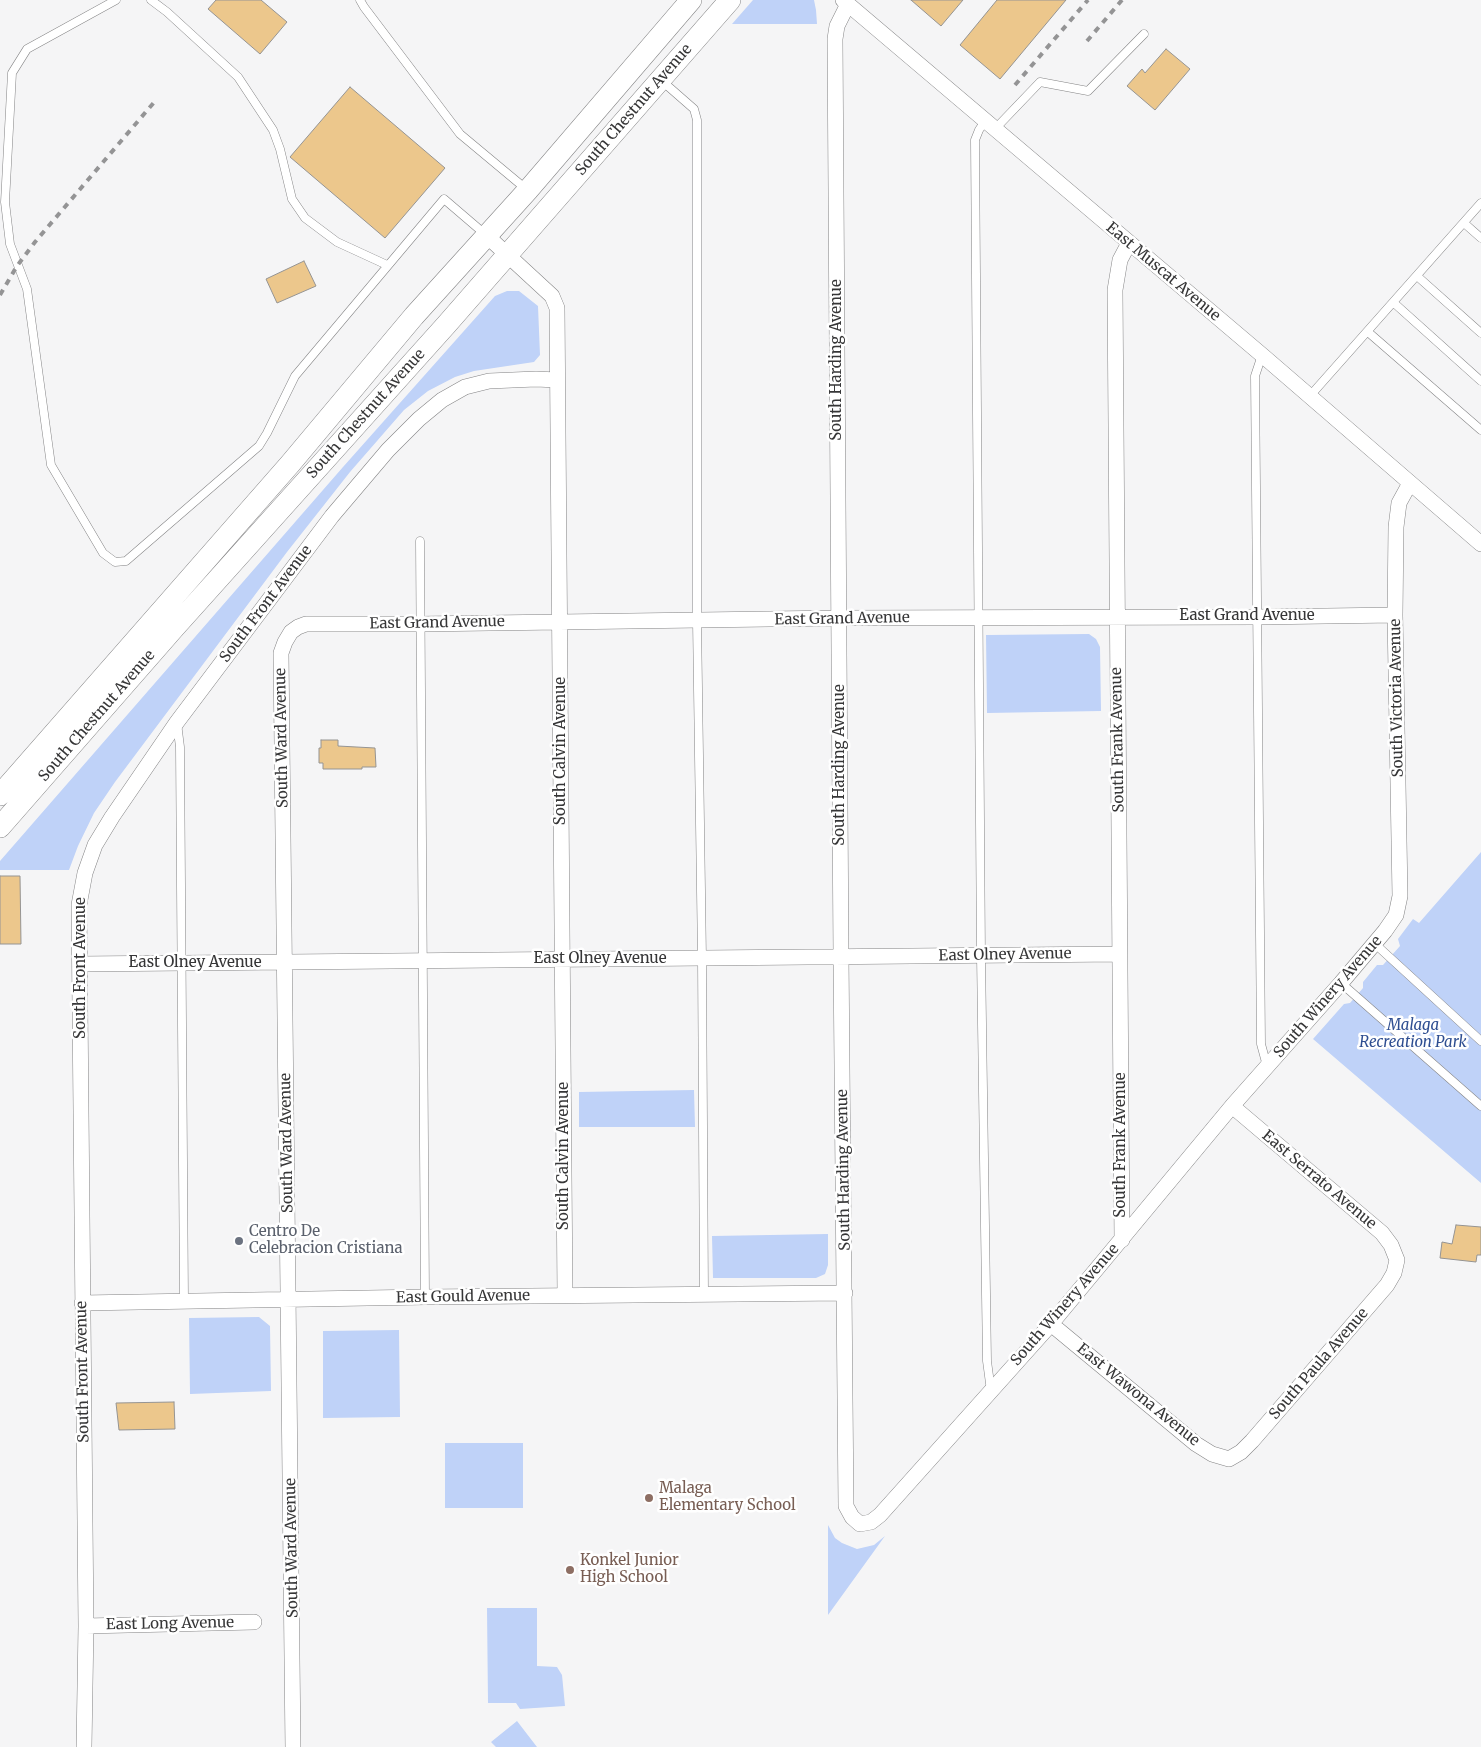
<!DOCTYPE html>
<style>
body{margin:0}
canvas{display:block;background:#f5f5f6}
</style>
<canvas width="1481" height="1747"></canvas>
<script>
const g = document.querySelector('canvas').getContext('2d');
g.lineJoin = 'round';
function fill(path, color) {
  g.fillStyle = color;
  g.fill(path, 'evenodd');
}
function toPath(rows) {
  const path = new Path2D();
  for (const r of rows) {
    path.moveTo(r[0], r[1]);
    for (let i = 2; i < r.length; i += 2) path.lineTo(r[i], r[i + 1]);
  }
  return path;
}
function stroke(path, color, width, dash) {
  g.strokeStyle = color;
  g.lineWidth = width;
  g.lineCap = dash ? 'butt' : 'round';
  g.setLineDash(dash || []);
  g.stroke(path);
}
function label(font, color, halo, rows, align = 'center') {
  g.font = font + ' Merriweather,serif';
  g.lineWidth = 5;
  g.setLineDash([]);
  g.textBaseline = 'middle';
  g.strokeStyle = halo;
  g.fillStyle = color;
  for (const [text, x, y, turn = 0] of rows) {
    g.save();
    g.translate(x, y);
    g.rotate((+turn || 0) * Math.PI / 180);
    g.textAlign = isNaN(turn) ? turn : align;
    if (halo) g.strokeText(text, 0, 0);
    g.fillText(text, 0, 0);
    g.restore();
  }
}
fill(toPath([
 [753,0,814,0,816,10,817,24,732,24],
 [507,291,519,291,538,306,540,355,534,362,474,371,455,377,428,391,404,410,350,472,287,552,115,782,94,813,78,846,69,870,0,870,0,861,343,467,495,296],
 [1089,634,1096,639,1100,647,1101,711,987,713,986,635],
 [1481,852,1481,1183,1313,1039,1344,1004,1350,1003,1363,988,1363,982,1377,965,1383,965,1400,946,1398,939,1413,919,1419,923],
 [694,1090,695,1127,579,1127,579,1092],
 [828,1234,828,1265,825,1274,816,1278,713,1278,712,1236],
 [259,1317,270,1326,271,1391,190,1394,189,1318],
 [399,1330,400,1417,323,1418,323,1331],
 [445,1443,523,1443,523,1508,445,1508],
 [828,1525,835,1538,842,1543,857,1549,874,1545,885,1536,828,1615],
 [487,1608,537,1608,537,1666,557,1667,562,1675,565,1706,520,1709,516,1703,488,1703],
 [517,1721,537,1747,496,1747,491,1742]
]), '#bfd2f8');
const building = toPath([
 [216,0,261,0,287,22,260,54,208,9,216,0],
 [911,0,963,0,941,26,911,0],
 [997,0,1066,0,1000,79,960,45,997,0],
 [1166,49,1190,69,1155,110,1127,86,1142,69,1145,73,1166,49],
 [350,87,445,168,385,238,290,157,350,87],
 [304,261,316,286,277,303,266,279,304,261],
 [321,740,338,740,338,746,375,748,376,767,362,767,362,769,323,769,323,763,319,763,319,748,321,748,321,740],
 [0,876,20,876,21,944,0,944,0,876],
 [1456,1225,1481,1227,1481,1255,1477,1255,1476,1262,1440,1258,1442,1242,1452,1244,1456,1225],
 [174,1402,175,1429,119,1430,116,1403,174,1402]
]);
fill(building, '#ecc78c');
stroke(building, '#959493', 1);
const lane = toPath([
 [116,0,27,49,12,73,5,202,10,244,27,289,51,465,103,553,115,562,126,561,259,446,267,433,295,376,444,199,486,235],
 [151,0,167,12,238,77,273,130,280,149,292,199,305,218,337,242,387,265],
 [360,0,364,7,460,134,526,189],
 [662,81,694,109,697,120,697,621,702,958,704,1295],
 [985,121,979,130,975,140,981,956,987,1361,991,1391],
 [995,129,1040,82,1088,91,1144,34],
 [1464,223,1481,238],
 [1417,276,1481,333],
 [1394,303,1481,381],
 [1368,332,1481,430],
 [1262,355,1255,376,1261,1044,1267,1066],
 [1309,397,1481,203],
 [420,541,425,1297],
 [177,723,180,747,184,1301],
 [1374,943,1481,1041],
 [1341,983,1481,1106]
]);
const street = toPath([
 [843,0,1262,355,1481,544],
 [848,4,837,26,835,39,841,956,846,1506,852,1517,860,1524,871,1522,880,1515,1051,1324,1232,1106,1341,983,1385,931,1396,915,1400,896,1395,615,1396,527,1399,503,1410,483],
 [487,236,552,296,557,308,565,1295],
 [80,964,1120,954],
 [1122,1240,1115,290,1120,260,1129,243],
 [82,1303,425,1297,845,1293],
 [1051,1324,1196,1444,1212,1454,1229,1459,1241,1452,1252,1441,1387,1285,1394,1273,1397,1260,1391,1245,1382,1233,1232,1106],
 [86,1626,254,1622],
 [84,1747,86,1626,79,905,85,873,95,845,112,817,177,722,332,516,388,450,419,419,442,400,465,387,489,381,536,379,557,380],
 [293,1747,281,653,285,642,291,632,298,627,306,624,420,624,839,618,1257,617,1395,615]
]);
const secondary = toPath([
 [0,795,290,464,414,316,528,190,691,0],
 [0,827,174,628,447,324,730,0]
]);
stroke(lane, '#848485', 9);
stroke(street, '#848485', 16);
stroke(secondary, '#848485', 22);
stroke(lane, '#fff', 8);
stroke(street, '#fff', 15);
stroke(secondary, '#fff', 21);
stroke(toPath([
 [1087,41,1122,0],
 [1015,85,1088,0],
 [0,295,17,266,35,242,156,100]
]), '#949495', 4, [6, 6]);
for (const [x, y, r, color] of [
 [239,1241,5,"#6b7280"],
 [649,1498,5,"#8d6e63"],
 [570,1570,5,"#8d6e63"]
]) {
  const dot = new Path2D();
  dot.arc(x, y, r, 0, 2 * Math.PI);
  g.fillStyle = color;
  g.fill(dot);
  stroke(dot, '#fff', 2);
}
label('15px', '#363637', '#fff', [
 ["South Chestnut Avenue",634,110,-49],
 ["East Muscat Avenue",1163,272,40],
 ["South Harding Avenue",837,360,-90],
 ["South Chestnut Avenue",366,414,-48],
 ["South Front Avenue",266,604,-53],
 ["East Grand Avenue",1247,616],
 ["East Grand Avenue",842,619,-1],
 ["East Grand Avenue",437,623,-1],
 ["South Victoria Avenue",1397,698,-91],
 ["South Chestnut Avenue",97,716,-49],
 ["South Ward Avenue",282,738,-91],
 ["South Frank Avenue",1118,740,-91],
 ["South Calvin Avenue",561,751,-90],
 ["South Harding Avenue",840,765,-90],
 ["East Olney Avenue",1005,955,-1],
 ["East Olney Avenue",600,959],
 ["East Olney Avenue",195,963],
 ["South Front Avenue",81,968,-90],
 ["South Winery Avenue",1328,997,-49],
 ["South Ward Avenue",287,1143,-91],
 ["South Frank Avenue",1121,1145,-90],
 ["South Calvin Avenue",564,1156,-90],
 ["South Harding Avenue",844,1170,-91],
 ["East Serrato Avenue",1319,1180,40],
 ["East Gould Avenue",463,1297,-1],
 ["South Winery Avenue",1065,1305,-49],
 ["South Paula Avenue",1319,1364,-49],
 ["South Front Avenue",83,1372,-91],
 ["East Wawona Avenue",1138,1395,39],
 ["South Ward Avenue",292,1548,-91],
 ["East Long Avenue",170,1624,-1]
]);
label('italic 15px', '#2e4e91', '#fff', [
 ["Malaga",1413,1026],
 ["Recreation Park",1413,1043]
]);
label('15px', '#5b616d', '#fff', [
 ["Centro De",249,1232],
 ["Celebracion Cristiana",249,1249]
], 'left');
label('15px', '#785e54', '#fff', [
 ["Malaga",659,1489],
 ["Elementary School",659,1506],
 ["Konkel Junior",580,1561],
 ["High School",580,1578]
], 'left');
</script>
